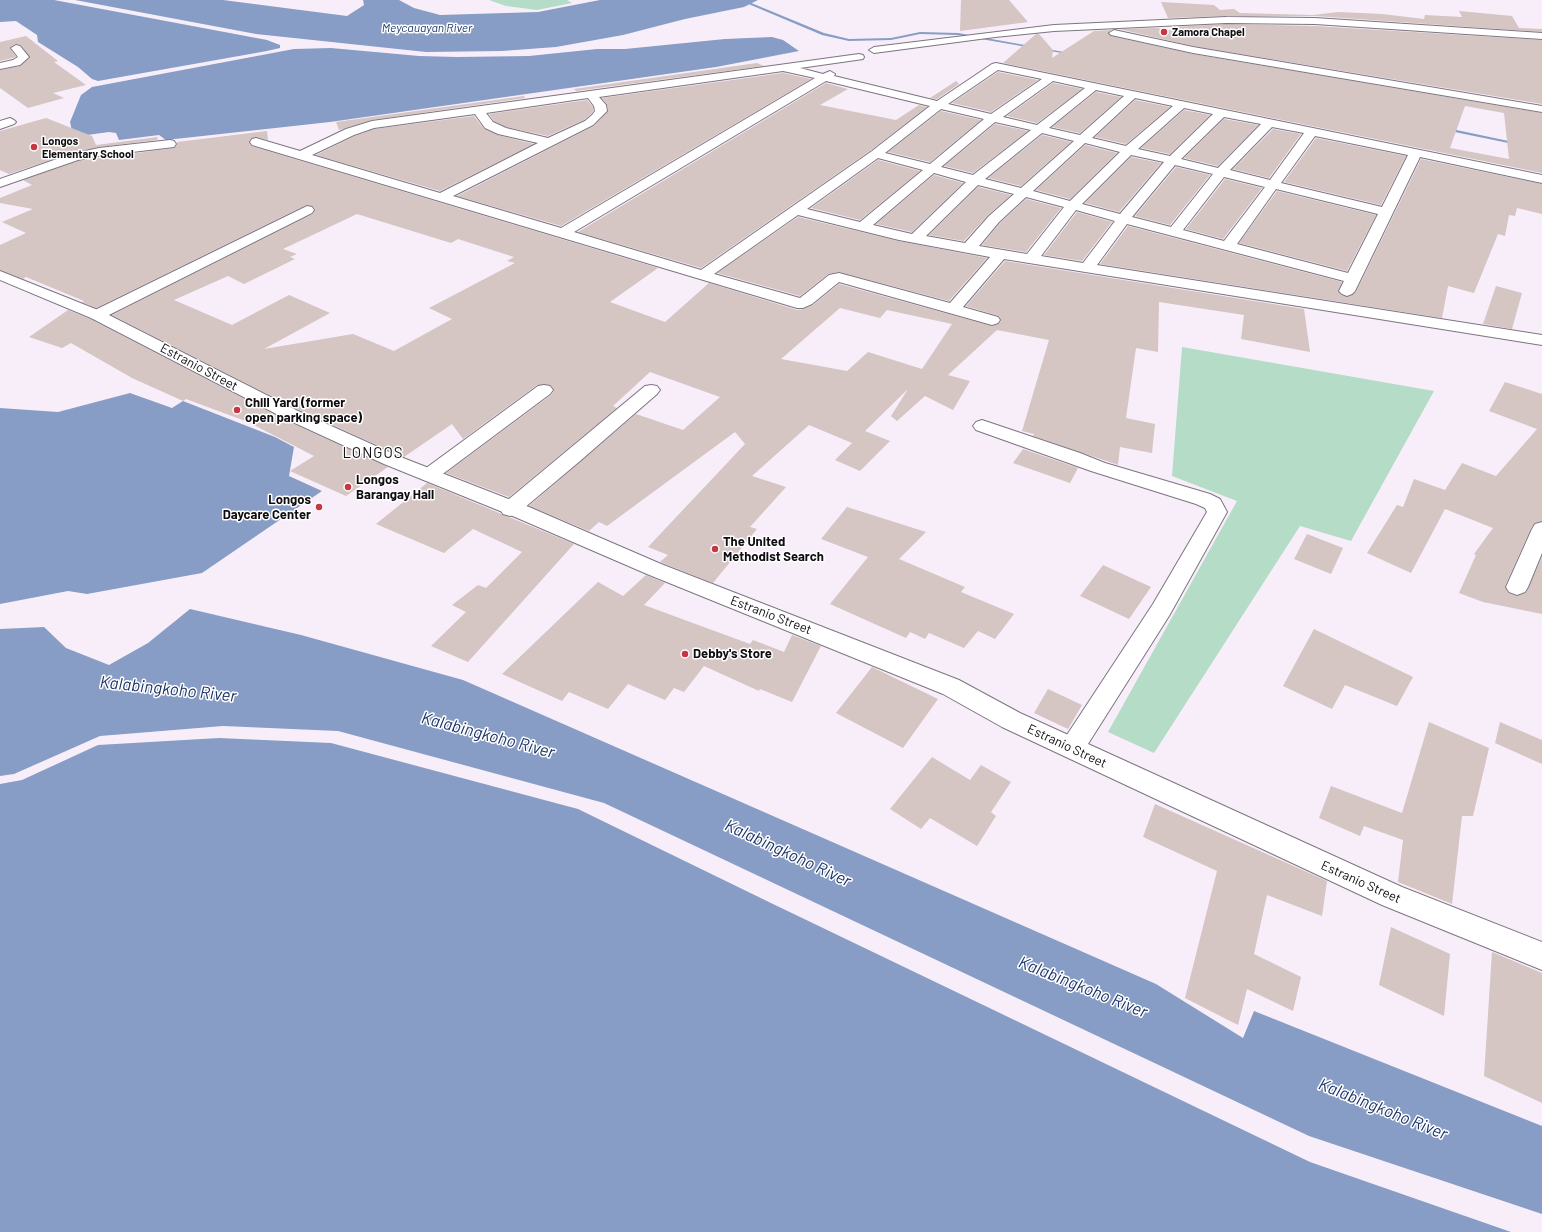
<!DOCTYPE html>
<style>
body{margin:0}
canvas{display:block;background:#f7eefa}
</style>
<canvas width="1542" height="1232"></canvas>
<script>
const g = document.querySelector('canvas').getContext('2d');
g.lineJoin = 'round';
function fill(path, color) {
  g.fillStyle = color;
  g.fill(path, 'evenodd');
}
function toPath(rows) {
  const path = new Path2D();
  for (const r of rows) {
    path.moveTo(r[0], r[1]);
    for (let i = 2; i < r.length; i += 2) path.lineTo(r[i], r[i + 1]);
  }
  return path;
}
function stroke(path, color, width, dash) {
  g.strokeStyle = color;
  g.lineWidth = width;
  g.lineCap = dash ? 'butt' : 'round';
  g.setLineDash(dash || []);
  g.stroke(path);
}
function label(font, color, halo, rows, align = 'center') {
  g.font = font + ' Barlow,sans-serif';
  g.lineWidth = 3;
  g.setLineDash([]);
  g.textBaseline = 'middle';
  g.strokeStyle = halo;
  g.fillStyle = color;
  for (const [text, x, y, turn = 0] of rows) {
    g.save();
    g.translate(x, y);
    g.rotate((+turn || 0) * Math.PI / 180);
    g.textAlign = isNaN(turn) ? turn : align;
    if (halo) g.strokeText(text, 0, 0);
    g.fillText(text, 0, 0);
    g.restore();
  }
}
fill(toPath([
 [489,0,567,0,572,3,537,10,506,6],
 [1182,347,1434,391,1351,541,1300,526,1154,753,1108,732,1237,501,1172,476]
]), '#b5dcc6');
fill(toPath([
 [0,0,54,0,267,40,280,45,280,48,267,51,98,81,92,79,78,67,38,42,37,35,16,21,0,22],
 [75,0,223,0,347,16,364,5,363,0,399,0,414,8,440,15,538,12,600,0,758,0,744,7,685,19,623,35,556,47,502,51,426,52,256,34],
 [772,37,783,40,799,51,716,67,330,122,166,140,159,135,119,140,116,133,109,132,80,136,72,131,70,122,81,95,92,87,294,49,331,48,419,56,457,57,529,56,597,49,625,49,725,39],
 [130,393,172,408,183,401,275,437,294,447,289,476,322,491,202,573,87,594,68,591,0,604,0,408,58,412],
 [190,609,301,635,463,680,1156,984,1243,1038,1254,1011,1542,1126,1542,1214,1309,1136,604,803,338,731,223,726,100,736,14,774,0,776,0,629,44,627,66,648,109,665,148,643],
 [219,738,331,743,578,809,773,904,1310,1162,1511,1232,0,1232,0,784,22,780,98,745]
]), '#889dc5');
fill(toPath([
 [739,0,744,0,824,33,849,39,891,38,920,32,958,33,1075,54,1073,55,958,35,920,34,891,40,849,41,822,35,739,0],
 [1447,128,1518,143,1520,144,1518,145,1445,130,1445,128,1447,128]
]), '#889dc5');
fill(toPath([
 [961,0,1009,0,1028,22,960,31],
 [1161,2,1214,5,1220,10,1234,9,1240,13,1313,15,1338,12,1382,14,1424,19,1425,15,1462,17,1459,11,1512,16,1519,28,1542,29,1542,32,1315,16,1226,16,1168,18],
 [1226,24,1315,26,1542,40,1542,104,1193,46,1119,29,1156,28,1175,31,1173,27],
 [1111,30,1108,33,1111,36,1193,54,1542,113,1542,173,1003,63,1036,34,1039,34,1053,50,1052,58,1094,31],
 [1465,106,1504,113,1509,159,1450,148],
 [26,36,58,61,54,62,86,85,53,93,64,98,28,108,0,88,0,70,20,66,30,57,21,45,16,44,10,48,16,57,0,61,0,42],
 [757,63,764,66,576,91,574,89],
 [998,72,1038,80,991,112,952,103],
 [783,73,811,79,561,226,457,196,594,126,608,111,607,104,602,98],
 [956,81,959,84,937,99,930,98],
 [826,83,848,89,820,105,896,120,919,105,927,107,871,150,701,268,578,232],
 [1053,83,1082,89,1037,123,1007,116],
 [1096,92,1121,97,1080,133,1052,127],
 [524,96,525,98,372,120,339,130,336,122],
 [587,100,593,107,593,111,591,114,584,120,548,136,506,127,494,121,489,114],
 [1135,100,1170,107,1126,144,1095,137],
 [1184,110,1210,115,1170,154,1141,148],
 [941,111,981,120,930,162,888,152],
 [474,116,484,129,498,135,534,144,440,191,316,155,355,136,374,129],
 [46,118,92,136,96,145,158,137,157,140,99,147,71,153,9,174,0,170,0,131],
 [1224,119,1258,125,1218,166,1184,158],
 [995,124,1028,131,973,173,944,166],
 [1273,129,1301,134,1269,178,1233,169],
 [267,131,268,140,256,137,252,138,249,141,251,146,658,268,610,302,665,322,709,283,797,310,804,309,813,305,839,284,992,326,998,324,1001,321,999,316,966,306,1005,261,1304,309,1310,352,1241,339,1244,315,1159,302,1158,352,1136,348,1126,418,1155,424,1152,453,1120,447,1118,465,1033,436,1034,434,1022,431,1049,340,997,330,948,375,970,381,953,410,925,396,897,421,891,416,908,389,865,431,890,441,860,471,835,460,852,443,809,425,752,476,786,487,750,527,757,529,713,583,660,562,668,555,648,547,745,444,735,432,607,526,599,522,589,531,529,506,636,414,683,430,720,397,650,372,613,406,617,408,509,497,446,473,551,395,554,390,550,385,537,385,463,439,452,424,404,457,299,410,112,315,313,214,315,209,312,206,306,205,96,308,82,302,84,301,26,277,23,279,0,270,0,245,26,233,2,222,33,209,0,203,0,198,32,185,23,180,78,161,174,148,177,145,177,142],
 [357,214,451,243,458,239,514,257,507,261,515,263,429,308,452,319,394,351,353,334,264,349,330,313,289,295,232,325,174,300,228,276,244,284,295,259,290,257,297,254,283,249],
 [840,308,880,318,887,310,952,324,922,369,868,352,847,371,781,359],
 [1042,135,1071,142,1021,186,988,178],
 [1316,138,1406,156,1381,205,1284,182],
 [1085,145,1117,153,1070,199,1036,190],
 [1131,157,1161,163,1119,212,1085,203],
 [1421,159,1542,184,1542,214,1517,208,1515,216,1509,215,1505,236,1498,234,1474,293,1448,286,1442,318,1100,264,1128,226,1342,282,1338,291,1341,295,1348,297,1356,292],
 [878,160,920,171,860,220,811,208],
 [1176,167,1210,175,1170,225,1135,216],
 [934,175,963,183,912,232,876,224],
 [1225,179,1262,188,1223,239,1186,229],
 [978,187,1011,195,988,215,964,241,929,235],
 [1277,191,1376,215,1347,271,1239,243],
 [1026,199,1061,208,1026,252,982,245,1000,223],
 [1077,212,1112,222,1082,261,1044,255],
 [798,217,899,241,987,258,949,301,839,272,828,274,800,296,717,273],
 [1496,286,1522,293,1512,329,1483,324],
 [68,310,90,319,285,420,388,467,346,496,290,471,314,456,248,422,186,399,183,401,132,378,71,343,62,348,29,337],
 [1505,382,1542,394,1542,521,1535,523,1531,528,1505,586,1508,593,1516,596,1526,593,1542,557,1542,614,1483,602,1459,593,1476,555,1474,554,1493,528,1445,509,1411,573,1367,553,1397,505,1403,507,1414,479,1445,490,1462,463,1496,476,1537,429,1489,411],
 [1023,449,1078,468,1070,483,1013,463],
 [427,483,574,544,468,662,431,646,466,612,452,605,478,585,486,588,522,552,473,529,444,553,376,524],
 [847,507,926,532,899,559,965,587,961,592,1014,614,995,639,978,631,964,648,929,633,925,639,910,632,906,638,830,604,868,557,821,539],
 [1307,534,1343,548,1331,574,1294,559],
 [1103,565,1151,587,1129,619,1080,596],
 [646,575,665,583,644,605,750,644,753,640,784,652,792,635,821,646,792,702,760,689,759,691,704,666,684,692,674,688,665,700,628,684,608,709,569,692,562,701,502,674,598,582,623,596],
 [1314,629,1413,677,1397,706,1345,685,1332,709,1283,686],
 [872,667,938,699,903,748,836,713],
 [1048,689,1082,705,1068,729,1034,713],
 [1429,722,1489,748,1473,816,1462,816,1452,904,1398,882,1403,840,1364,826,1360,836,1319,818,1331,786,1402,813],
 [1500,722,1542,740,1542,764,1495,743],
 [932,757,970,780,981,765,1011,782,991,812,996,816,977,846,930,818,921,829,890,809],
 [1155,804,1327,881,1322,916,1267,895,1254,954,1301,977,1293,1011,1247,989,1238,1025,1185,998,1217,871,1143,837],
 [1391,927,1450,954,1444,1016,1379,985],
 [1492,952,1542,973,1542,1103,1484,1076]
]), '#d5c5c3');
const minor = toPath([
 [1226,17,1315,18,1542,33,1542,39,1315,24,1226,23,1054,31,995,37,874,53,869,50,874,47,1054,25,1226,17],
 [1114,30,1193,47,1542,106,1542,112,1193,53,1111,35,1109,33,1114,30],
 [16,45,20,46,29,57,20,65,0,69,0,63,13,60,18,57,11,48,16,45],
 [859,54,863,55,864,57,863,59,800,68,823,74,830,71,835,74,834,76,937,101,992,64,996,63,1542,175,1542,183,1420,157,1355,291,1352,294,1347,296,1342,294,1339,291,1344,281,1127,224,1097,265,1542,335,1542,345,1004,259,963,307,998,317,1000,320,998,323,992,325,839,282,812,304,803,308,797,308,252,145,250,142,252,139,256,138,300,151,346,129,372,121,859,54],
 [998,70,1042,79,991,114,948,104,998,70],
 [783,71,815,78,561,228,453,196,593,125,607,111,606,105,599,97,783,71],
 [826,81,930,106,872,151,701,270,574,232,826,81],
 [1053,81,1085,88,1037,125,1003,117,1053,81],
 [1096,90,1124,96,1080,135,1049,128,1096,90],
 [588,98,594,106,595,111,592,115,585,121,548,138,506,128,493,122,486,113,588,98],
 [1135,98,1173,106,1126,146,1092,138,1135,98],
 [1184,108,1213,114,1170,156,1138,149,1184,108],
 [941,109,984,119,930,164,885,153,941,109],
 [475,114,485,128,498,134,538,143,440,193,312,155,354,135,374,128,475,114],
 [1224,117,1261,124,1218,168,1181,159,1224,117],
 [995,122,1031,130,973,175,941,167,995,122],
 [1272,127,1304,133,1270,180,1230,170,1272,127],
 [1042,133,1074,141,1021,188,985,179,1042,133],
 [1315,136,1408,155,1382,207,1281,183,1315,136],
 [1085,143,1120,152,1070,201,1033,191,1085,143],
 [1131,155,1164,162,1120,214,1082,204,1131,155],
 [878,158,923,170,860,222,807,209,878,158],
 [1175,165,1213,174,1171,227,1132,217,1175,165],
 [934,173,966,182,912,234,873,225,934,173],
 [1224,177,1265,187,1224,241,1183,230,1224,177],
 [978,185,1014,194,989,216,965,243,926,236,978,185],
 [1276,189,1378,214,1348,273,1237,244,1276,189],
 [1026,197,1064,207,1027,254,979,246,999,222,1026,197],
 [1076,210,1115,221,1083,263,1041,256,1076,210],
 [798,215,899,240,990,257,950,303,839,273,829,275,800,298,714,274,798,215],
 [10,118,14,120,16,122,14,124,0,129,0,121,10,118],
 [170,140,174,141,176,144,174,147,99,156,78,160,0,187,0,179,71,154,99,148,170,140],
 [307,206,312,207,314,210,312,213,103,318,97,320,91,318,89,315,91,312,307,206],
 [544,385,550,386,553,390,550,394,436,479,429,481,422,479,419,475,422,471,538,386,544,385],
 [651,385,657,386,660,390,657,394,580,461,517,514,510,516,503,514,500,509,503,504,645,386,651,385],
 [982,420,1080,453,1105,463,1210,494,1220,499,1227,512,1169,616,1081,755,1072,758,1063,755,1060,748,1063,741,1153,604,1207,512,1205,508,1196,504,1091,471,976,430,973,426,976,422,982,420],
 [1542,522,1542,553,1528,587,1525,592,1517,595,1509,592,1506,587,1532,529,1535,524,1542,522]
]);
const tertiary = toPath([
 [0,271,103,312,298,411,398,456,529,507,661,564,959,680,1020,713,1402,887,1542,942,1542,970,1382,905,1002,727,943,694,647,574,515,517,384,464,286,419,91,318,0,280,0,271]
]);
stroke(minor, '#7d7580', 2);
stroke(tertiary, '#7d7580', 2);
fill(minor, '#fff');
fill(tertiary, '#fff');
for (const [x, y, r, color] of [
 [1164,32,4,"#c73743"],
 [34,147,4,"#c73743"],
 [237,410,4,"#c73743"],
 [348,487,4,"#c73743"],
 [319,507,4,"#c73743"],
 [715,549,4,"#c73743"],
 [685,654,4,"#c73743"]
]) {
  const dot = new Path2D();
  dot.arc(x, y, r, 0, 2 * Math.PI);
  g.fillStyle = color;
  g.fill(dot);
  stroke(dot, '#fff', 1.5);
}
label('bold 11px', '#100d11', '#fff', [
 ["Zamora Chapel",1172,32],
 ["Longos",42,141],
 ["Elementary School",42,154]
], 'left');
label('italic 12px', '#1e3669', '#fff', [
 ["Meycauayan River",427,28]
]);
label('13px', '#100d11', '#fff', [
 ["Estranio Street",199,367,28],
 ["Estranio Street",771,615,21],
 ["Estranio Street",1067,746,25],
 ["Estranio Street",1361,882,24]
]);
label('bold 13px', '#100d11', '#fff', [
 ["Chill Yard (former",245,403],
 ["open parking space)",245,418],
 ["Longos",356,480],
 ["Barangay Hall",356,495],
 ["Longos",311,500,"right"],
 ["Daycare Center",311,515,"right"],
 ["The United",723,542],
 ["Methodist Search",723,557],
 ["Debby's Store",693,654]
], 'left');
g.letterSpacing = '1px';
label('15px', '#100d11', '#fff', [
 ["LONGOS",373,453]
]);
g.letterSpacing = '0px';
label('italic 17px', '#1e3669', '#fff', [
 ["Kalabingkoho River",168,689,6],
 ["Kalabingkoho River",488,735,15],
 ["Kalabingkoho River",788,853,25],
 ["Kalabingkoho River",1083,987,22],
 ["Kalabingkoho River",1383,1109,22]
]);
</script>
